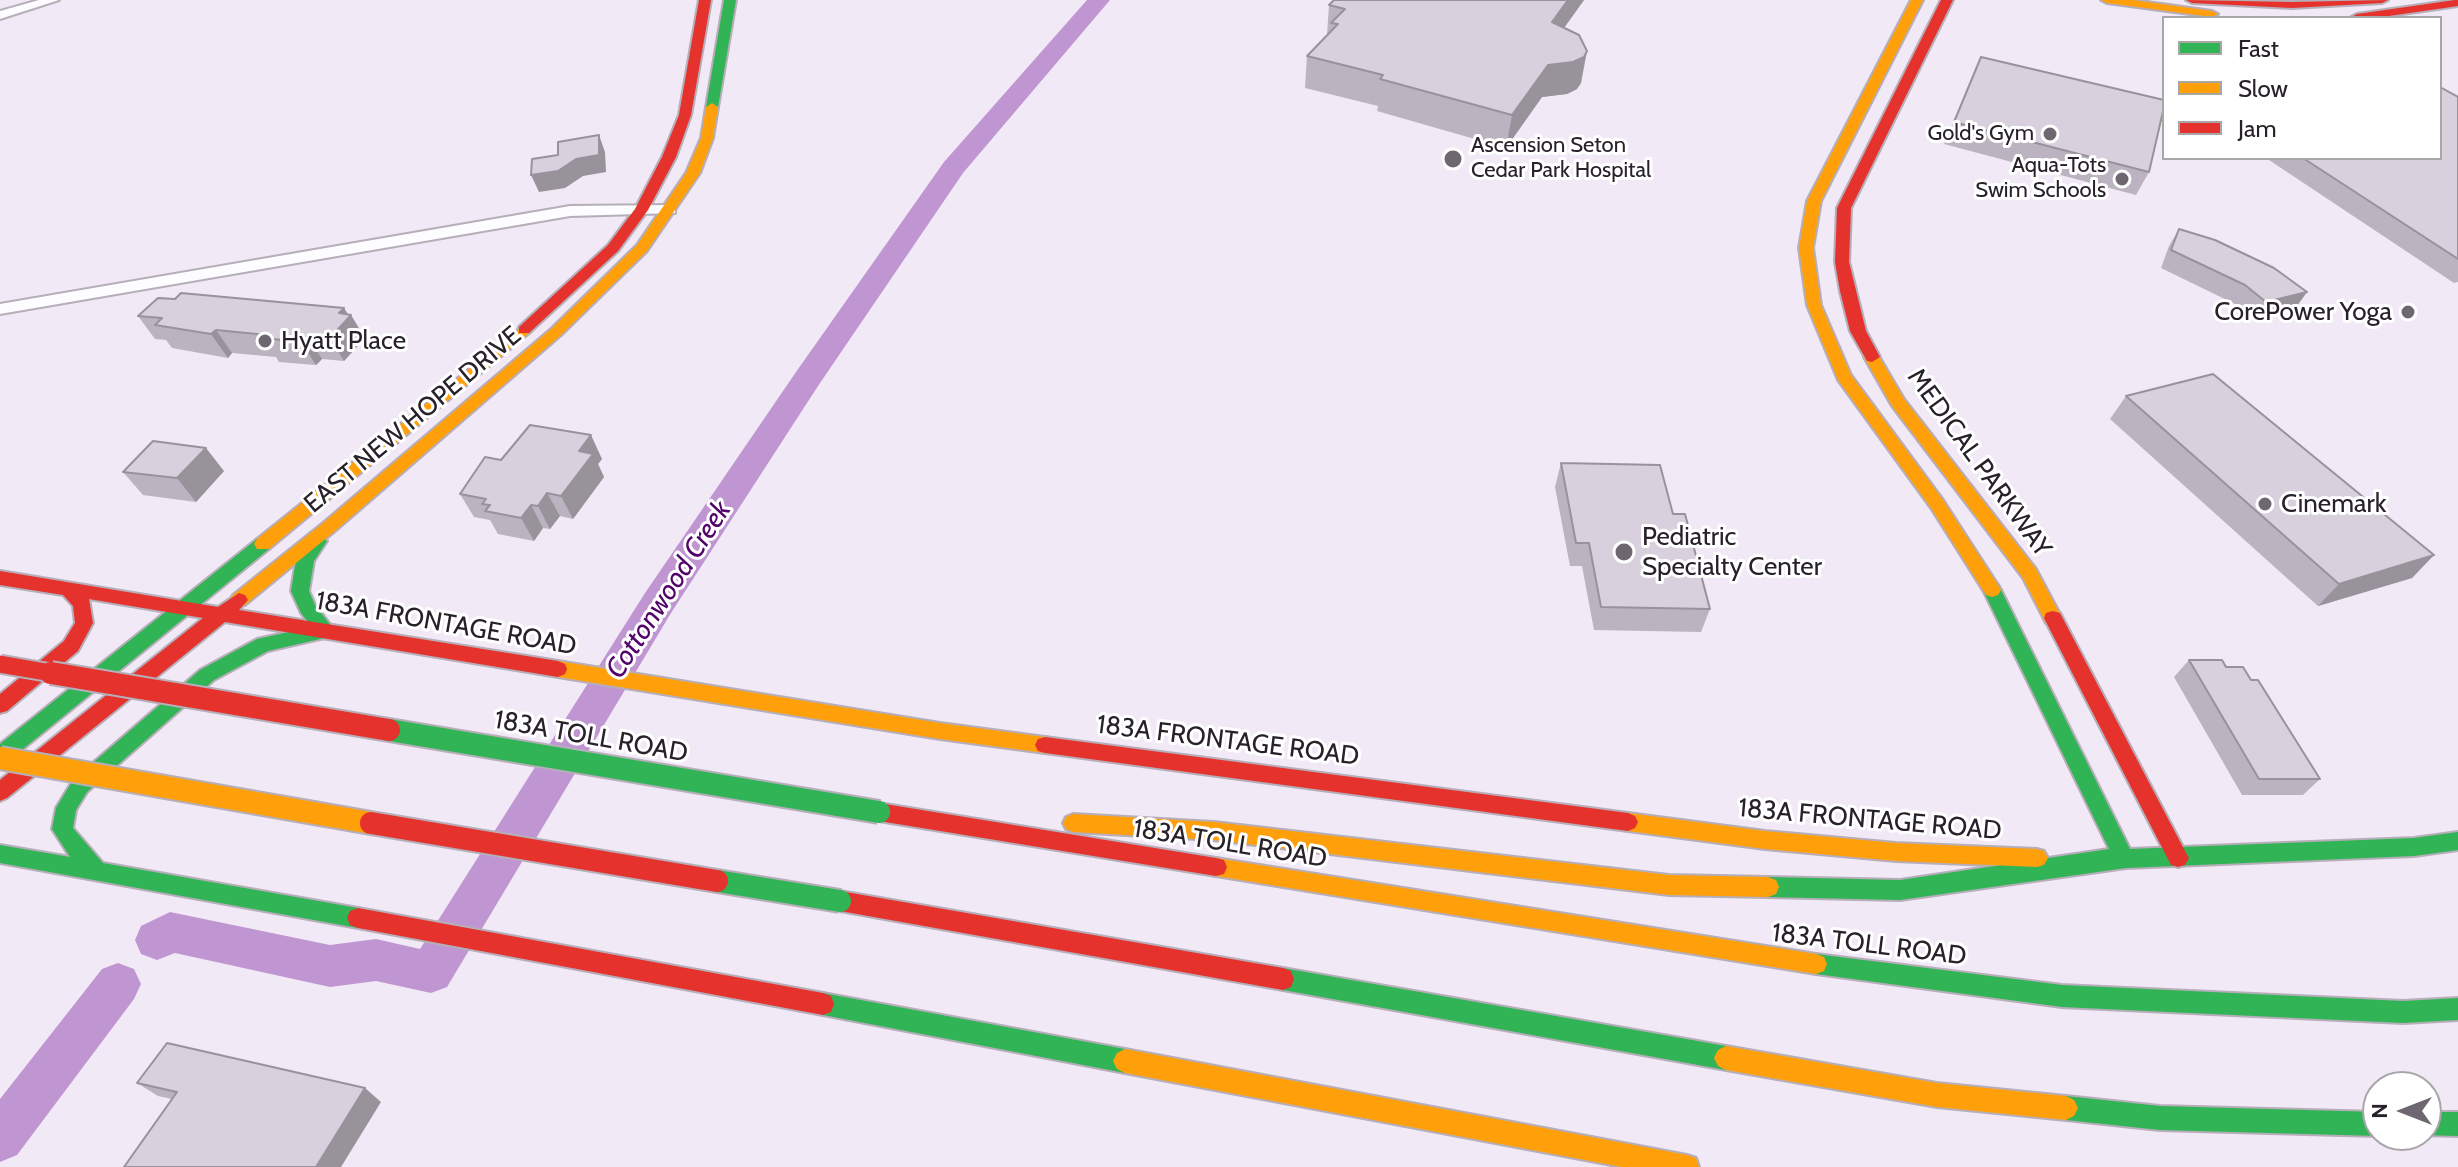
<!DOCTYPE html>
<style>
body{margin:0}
#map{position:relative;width:2458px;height:1167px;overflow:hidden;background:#f2e9f6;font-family:Cabin,sans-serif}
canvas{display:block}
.legend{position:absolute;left:2162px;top:16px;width:280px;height:144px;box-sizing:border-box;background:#fff;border:2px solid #a9a6aa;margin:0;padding:10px 14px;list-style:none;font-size:24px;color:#27212a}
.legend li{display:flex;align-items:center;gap:16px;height:40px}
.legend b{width:40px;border:2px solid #a9a6aa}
.north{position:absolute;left:2362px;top:1071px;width:80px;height:80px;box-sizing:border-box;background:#fff;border:2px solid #a9a6aa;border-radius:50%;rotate:270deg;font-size:22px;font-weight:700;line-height:32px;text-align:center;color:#27212a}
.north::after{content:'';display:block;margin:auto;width:28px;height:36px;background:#6e6771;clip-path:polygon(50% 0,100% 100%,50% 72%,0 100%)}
</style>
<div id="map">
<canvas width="2458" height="1167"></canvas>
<ul class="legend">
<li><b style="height:10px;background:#30b455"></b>Fast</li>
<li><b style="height:10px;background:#ff9f0a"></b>Slow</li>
<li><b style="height:10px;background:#e5322d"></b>Jam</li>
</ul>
<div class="north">N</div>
</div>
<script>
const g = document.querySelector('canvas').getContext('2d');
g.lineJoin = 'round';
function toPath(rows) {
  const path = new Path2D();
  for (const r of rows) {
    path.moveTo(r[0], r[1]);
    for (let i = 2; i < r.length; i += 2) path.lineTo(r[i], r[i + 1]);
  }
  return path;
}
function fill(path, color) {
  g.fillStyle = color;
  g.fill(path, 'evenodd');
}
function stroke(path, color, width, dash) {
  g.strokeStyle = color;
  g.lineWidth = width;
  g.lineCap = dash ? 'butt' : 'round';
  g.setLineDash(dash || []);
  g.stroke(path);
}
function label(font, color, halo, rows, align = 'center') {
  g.font = font + ' Cabin,sans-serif';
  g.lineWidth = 6;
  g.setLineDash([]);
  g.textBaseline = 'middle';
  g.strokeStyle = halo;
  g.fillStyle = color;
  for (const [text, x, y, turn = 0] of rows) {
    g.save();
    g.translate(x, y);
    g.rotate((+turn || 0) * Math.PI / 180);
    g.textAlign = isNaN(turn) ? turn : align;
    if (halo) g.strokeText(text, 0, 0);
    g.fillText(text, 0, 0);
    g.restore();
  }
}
fill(toPath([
 [1087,0,1110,0,963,173,818,386,671,613,447,987,431,993,376,981,330,987,175,953,157,960,141,954,135,940,141,926,170,912,330,945,376,939,420,949,645,593,796,372,944,162,1087,0],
 [118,963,134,969,141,984,134,999,17,1155,0,1162,0,1099,102,969,118,963]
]), '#bf96d1');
const street = toPath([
 [39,0,59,0,0,19,0,11,39,0],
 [670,205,675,207,675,213,570,216,0,314,0,304,570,206,670,205]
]);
const fast = toPath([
 [724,0,736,0,718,107,712,111,706,107,724,0],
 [318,535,327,541,314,561,309,591,315,605,335,631,333,636,268,651,214,680,87,792,76,810,73,828,103,863,358,908,366,911,369,918,366,925,358,928,0,863,0,845,70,857,52,829,56,808,73,780,200,670,257,639,312,627,301,613,291,591,296,560,312,536,318,535],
 [263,538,269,539,272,544,269,549,7,762,0,764,0,744,257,539,263,538],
 [1992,583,1998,585,2001,590,2130,849,2414,838,2458,832,2458,850,2414,856,2126,868,1900,900,1768,897,1760,894,1757,887,1760,880,1768,877,1900,880,2109,849,1983,590,1986,585,1992,583],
 [1816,954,2062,985,2403,1001,2458,998,2458,1020,2403,1023,2062,1007,1816,974,1808,971,1805,964,1808,957,1816,954],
 [1283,968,1726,1046,1734,1050,1738,1058,1734,1066,1726,1070,1283,990,1275,987,1272,979,1275,971,1283,968],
 [823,993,1125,1049,1133,1053,1137,1061,1133,1069,1125,1073,823,1015,815,1012,812,1004,815,996,823,993],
 [2066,1096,2160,1106,2378,1112,2378,1135,2381,1135,2378,1136,2160,1130,2066,1120,2058,1116,2054,1108,2058,1100,2066,1096],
 [2426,1112,2458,1112,2458,1136,2423,1135,2426,1135,2426,1112]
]);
const slow = toPath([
 [1911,0,1923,0,1821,201,1813,248,1821,305,1851,375,1943,500,1998,585,2001,590,1998,595,1992,597,1986,595,1931,508,1838,380,1807,305,1799,248,1807,201,1911,0],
 [2101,0,2133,0,2212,11,2218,14,2212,17,2107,3,2101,0],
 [712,103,718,107,713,138,700,173,647,251,561,335,335,531,245,605,233,605,230,600,233,595,323,523,551,329,637,245,686,173,701,138,706,107,712,103],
 [524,325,532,330,529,333,269,549,257,549,254,544,257,539,524,325],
 [1872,352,1877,353,1904,399,2036,569,2062,618,2060,623,2046,623,2023,578,1892,406,1864,357,1872,352],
 [558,661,940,723,1045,737,1052,739,1055,745,1052,751,1045,753,940,739,558,677,551,674,549,669,551,664,558,661],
 [1628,813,1765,831,1896,843,2037,849,2044,851,2048,858,2044,865,2037,867,1896,861,1765,849,1628,831,1621,828,1618,822,1621,816,1628,813],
 [1073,814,1214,822,1669,875,1768,877,1776,880,1779,887,1776,894,1768,897,1669,895,1214,840,1073,832,1066,829,1063,823,1066,817,1073,814],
 [1216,858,1816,954,1824,957,1827,964,1824,971,1816,974,1216,876,1208,874,1205,867,1208,860,1216,858],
 [1726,1046,1937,1083,2066,1096,2074,1100,2078,1108,2074,1116,2066,1120,1937,1107,1726,1070,1718,1066,1714,1058,1718,1050,1726,1046],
 [1125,1049,1687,1155,1696,1158,1699,1167,1622,1167,1125,1073,1117,1069,1113,1061,1117,1053,1125,1049]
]);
const jam = toPath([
 [699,0,711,0,691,115,676,157,648,210,618,251,529,333,519,333,519,327,608,245,635,209,662,157,679,115,699,0],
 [1941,0,1953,0,1851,208,1849,262,1866,331,1880,357,1872,362,1867,361,1850,331,1840,291,1835,262,1837,208,1941,0],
 [2186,0,2292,2,2388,0,2382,3,2292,8,2192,3,2186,0],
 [2455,0,2458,0,2458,6,2375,18,2351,17,2357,14,2455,0],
 [0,571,218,607,239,593,245,595,248,600,239,610,558,661,565,664,567,669,565,674,558,677,225,622,7,798,0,801,0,780,203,618,89,599,93,623,78,651,7,711,0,713,0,694,64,641,75,623,73,606,63,595,0,585,0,571],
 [2053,611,2060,613,2185,851,2189,858,2185,865,2178,867,2171,865,2044,618,2046,613,2053,611],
 [1045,737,1628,813,1635,816,1638,822,1635,828,1628,831,1045,753,1038,751,1035,745,1038,739,1045,737],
 [879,803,1216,858,1224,860,1227,867,1224,874,1216,876,879,821,872,818,869,812,872,806,879,803],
 [840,891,1283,968,1291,971,1294,979,1291,987,1283,990,840,911,832,908,829,901,832,894,840,891],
 [358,908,823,993,831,996,834,1004,831,1012,823,1015,358,928,350,925,347,918,350,911,358,908]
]);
stroke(street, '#b6aeb9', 4);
stroke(fast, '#b6aeb9', 4);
stroke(slow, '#b6aeb9', 4);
stroke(jam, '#b6aeb9', 4);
fill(street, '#fdfcfe');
fill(fast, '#30b455');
fill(slow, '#ff9f0a');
fill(jam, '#e5322d');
const fastBridge = toPath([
 [389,730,879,812],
 [717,881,840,901]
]);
const slowBridge = toPath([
 [0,758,371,823]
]);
const jamBridgeFar1 = toPath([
 [0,664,63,675]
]);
const jamBridge = toPath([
 [51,673,389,730],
 [371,823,717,881]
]);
stroke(fastBridge, '#b6aeb9', 26, []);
stroke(slowBridge, '#b6aeb9', 26, []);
stroke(jamBridgeFar1, '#b6aeb9', 21, []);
stroke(jamBridge, '#b6aeb9', 26, []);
stroke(fastBridge, '#30b455', 22);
stroke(slowBridge, '#ff9f0a', 22);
stroke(jamBridgeFar1, '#e5322d', 17);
stroke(jamBridge, '#e5322d', 22);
fill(toPath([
 [1334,0,1584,0,1564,28,1581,83,1577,89,1567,94,1542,97,1506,148,1377,111,1378,106,1305,88,1307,56,1327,35,1329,5],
 [1981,57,2149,172,2136,195,1944,144],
 [2458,97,2458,282,2454,283,2266,158,2440,158],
 [2179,229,2307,292,2294,310,2254,319,2233,303,2161,268,2169,246],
 [344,308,365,338,344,361,322,359,316,365,279,362,276,357,232,353,228,358,172,348,166,340,155,339,138,316],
 [2126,396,2434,555,2412,578,2318,606,2110,419],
 [602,459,598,464,604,477,573,519,560,516,550,529,543,528,534,541,498,534,490,520,474,517,460,494,501,460],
 [1561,463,1673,514,1710,609,1701,632,1594,630,1582,566,1570,566,1555,487],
 [224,471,196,502,143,495,123,472],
 [2189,660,2226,667,2251,680,2320,779,2303,795,2242,795,2174,677],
 [137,1083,381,1102,172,1099,158,1096]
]), '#bbb3bf');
fill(toPath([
 [1568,0,1584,0,1546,53,1552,22],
 [1587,51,1581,83,1577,89,1567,94,1542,97,1506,148,1512,115,1548,65],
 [599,135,605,152,606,172,583,176,565,188,539,192,531,175],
 [2307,292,2294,310,2254,319,2266,302],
 [344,308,349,317,351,315,365,338,344,361,330,338,339,313],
 [216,330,232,353,228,358,211,334],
 [307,336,322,359,316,365,301,342],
 [591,435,602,459,598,464,604,477,573,519,561,496,579,451],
 [206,448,224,471,196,502,177,478],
 [547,493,560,516,550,529,538,506],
 [531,505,543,528,534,541,521,518],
 [2434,555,2412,578,2318,606,2339,584],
 [365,1088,381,1102,341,1167,316,1167]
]), '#98929b');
const building = toPath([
 [1334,0,1568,0,1552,22,1579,35,1587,51,1584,57,1573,62,1548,65,1512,115,1380,79,1383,75,1307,56,1338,24,1331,23,1345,9,1329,5,1334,0],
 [1981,57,2164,100,2164,107,2149,172,1954,122,1981,57],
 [2440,87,2458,97,2458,259,2303,158,2440,158,2440,87],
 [599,135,599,155,576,159,558,171,531,175,532,159,558,155,558,142,599,135],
 [2179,229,2215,240,2274,268,2307,292,2266,302,2245,285,2171,250,2179,229],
 [181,293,344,308,339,313,351,315,330,338,307,336,301,342,264,338,267,335,216,330,211,334,155,325,162,318,138,316,158,298,175,299,181,293],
 [2213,374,2434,555,2339,584,2126,396,2213,374],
 [530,425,591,435,579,451,593,454,561,496,547,493,538,506,531,505,521,518,485,511,490,505,482,504,486,499,460,494,485,457,501,460,530,425],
 [153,441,206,448,177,478,123,472,153,441],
 [1561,463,1660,465,1673,514,1685,514,1710,609,1601,607,1589,543,1576,543,1561,463],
 [2189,660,2222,660,2226,667,2243,667,2251,680,2258,680,2320,779,2259,779,2189,660],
 [167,1043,365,1088,316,1167,124,1167,177,1092,137,1083,167,1043]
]);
fill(building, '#d9d0de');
stroke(building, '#98929b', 2);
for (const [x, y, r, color] of [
 [2050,134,8,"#6e6771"],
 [1453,159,10,"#6e6771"],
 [2122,179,8,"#6e6771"],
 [2408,312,8,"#6e6771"],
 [265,341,8,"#6e6771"],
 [2265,504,8,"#6e6771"],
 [1624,552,10,"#6e6771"]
]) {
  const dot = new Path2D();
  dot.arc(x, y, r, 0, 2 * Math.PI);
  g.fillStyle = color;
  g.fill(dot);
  stroke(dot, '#fff', 3);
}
label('22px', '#27212a', '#fff', [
 ["Gold's Gym",2034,134],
 ["Ascension Seton",1471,146,"left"],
 ["Cedar Park Hospital",1471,171,"left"],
 ["Aqua-Tots",2106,166],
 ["Swim Schools",2106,191]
], 'right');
label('26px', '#27212a', '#fff', [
 ["CorePower Yoga",2392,312,"right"],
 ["Hyatt Place",281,341],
 ["Cinemark",2281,504],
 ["Pediatric",1642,537],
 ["Specialty Center",1642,567]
], 'left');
label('26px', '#27212a', '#fff', [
 ["EAST NEW HOPE DRIVE",413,420,-40],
 ["MEDICAL PARKWAY",1979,463,54],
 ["183A FRONTAGE ROAD",446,624,10],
 ["183A TOLL ROAD",591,737,10],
 ["183A FRONTAGE ROAD",1228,741,7],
 ["183A FRONTAGE ROAD",1870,820,5],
 ["183A TOLL ROAD",1230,844,9],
 ["183A TOLL ROAD",1869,945,7]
]);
label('italic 28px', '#51036a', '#fff', [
 ["Cottonwood Creek",669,590,-57]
]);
</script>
